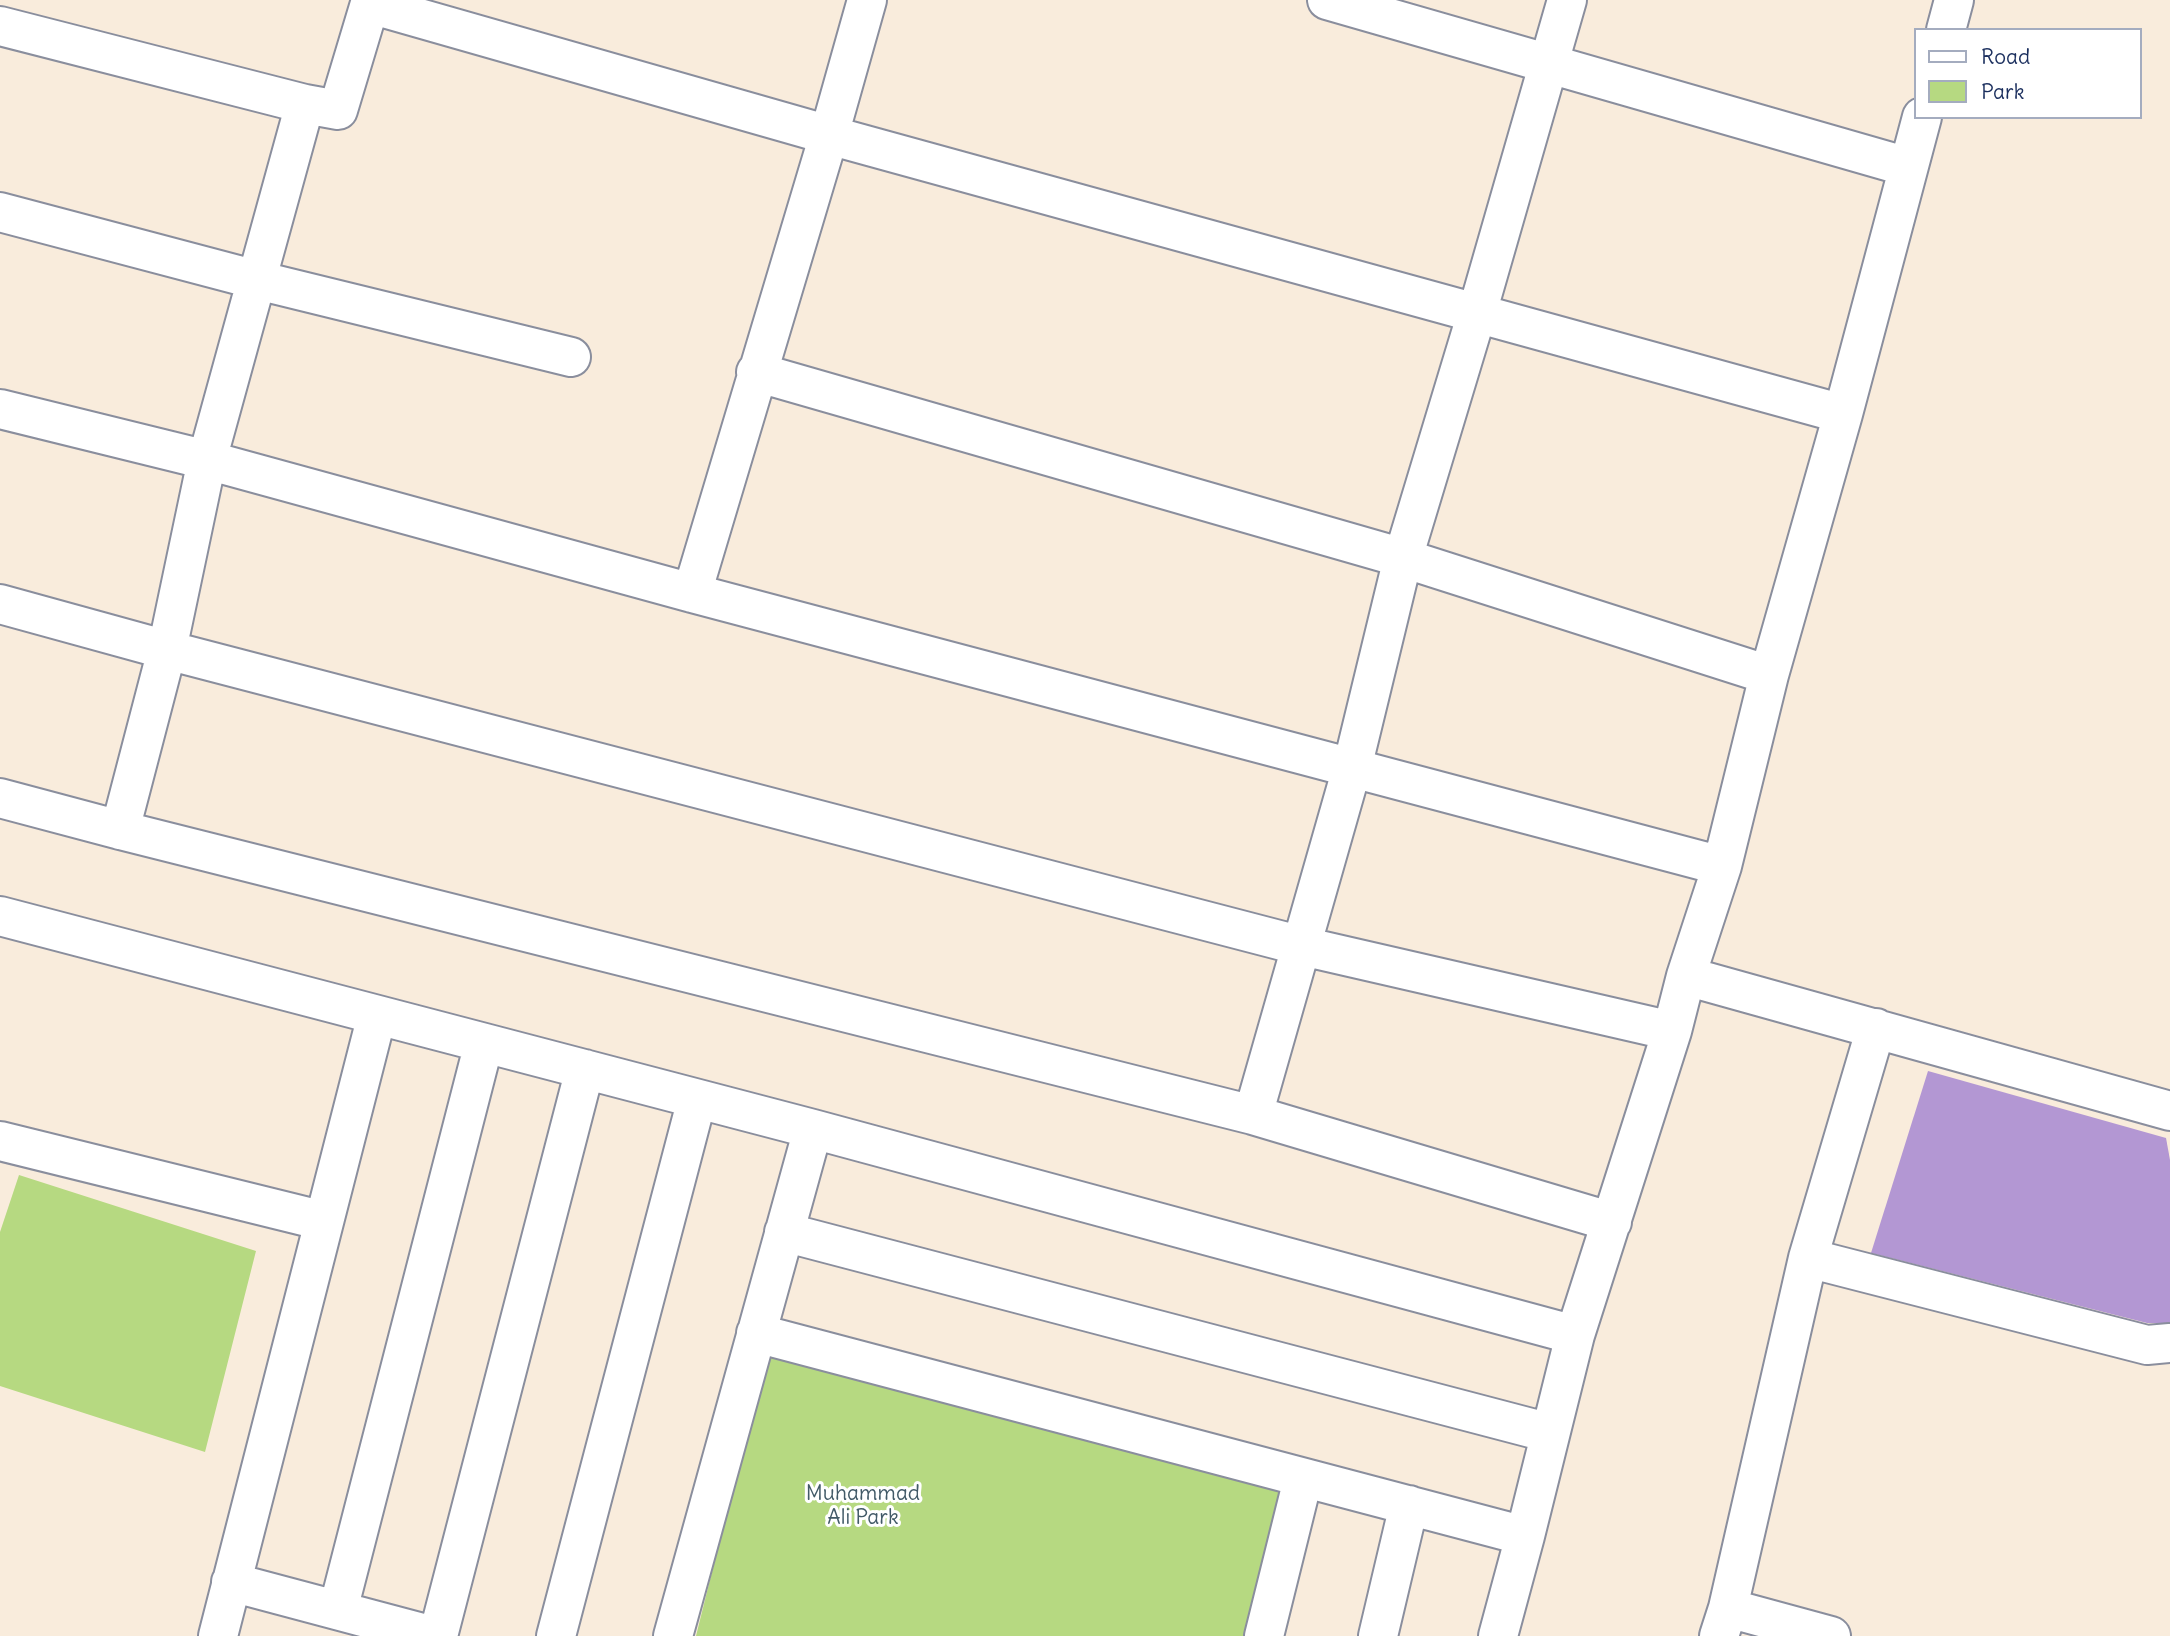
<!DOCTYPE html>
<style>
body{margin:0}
#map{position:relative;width:2170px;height:1636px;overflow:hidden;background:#f9ecdc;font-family:Delius,sans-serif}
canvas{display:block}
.legend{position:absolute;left:1914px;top:28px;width:228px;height:91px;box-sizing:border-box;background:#fff;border:2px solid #a4acbf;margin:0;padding:9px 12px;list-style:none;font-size:21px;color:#1b2f5e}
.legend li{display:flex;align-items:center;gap:14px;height:35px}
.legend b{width:35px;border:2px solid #a4acbf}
</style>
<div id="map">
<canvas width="2170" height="1636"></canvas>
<ul class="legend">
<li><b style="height:9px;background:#fff"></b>Road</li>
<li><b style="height:19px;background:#b6d981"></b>Park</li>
</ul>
</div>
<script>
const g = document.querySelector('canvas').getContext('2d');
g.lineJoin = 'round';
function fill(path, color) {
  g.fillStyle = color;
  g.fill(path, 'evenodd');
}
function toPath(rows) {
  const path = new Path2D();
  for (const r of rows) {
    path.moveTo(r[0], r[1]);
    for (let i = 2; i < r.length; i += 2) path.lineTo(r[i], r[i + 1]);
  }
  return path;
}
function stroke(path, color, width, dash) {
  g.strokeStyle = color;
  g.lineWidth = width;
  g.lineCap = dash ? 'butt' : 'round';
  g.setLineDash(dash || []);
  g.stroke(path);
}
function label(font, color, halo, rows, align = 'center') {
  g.font = font + ' Delius,sans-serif';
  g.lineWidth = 6;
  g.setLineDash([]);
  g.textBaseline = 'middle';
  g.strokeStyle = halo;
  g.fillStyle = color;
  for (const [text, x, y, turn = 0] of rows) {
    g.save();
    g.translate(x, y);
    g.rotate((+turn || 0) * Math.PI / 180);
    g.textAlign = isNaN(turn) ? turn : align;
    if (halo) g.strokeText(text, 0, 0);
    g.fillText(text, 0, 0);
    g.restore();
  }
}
fill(toPath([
 [19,1175,256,1251,205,1452,0,1386,0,1232],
 [767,1351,1293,1479,1254,1636,696,1636]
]), '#b6d981');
fill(toPath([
 [1928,1071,2166,1138,2170,1160,2170,1323,2147,1323,1871,1253]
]), '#b397d3');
const minor = toPath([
 [1327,0,1908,167],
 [370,4,829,135,1843,414],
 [0,26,305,104,338,110,371,0],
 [1946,30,1954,0],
 [0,212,257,280,571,357],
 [756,372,1403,558,1769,675],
 [0,409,207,460,692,593,1722,866],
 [692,593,829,135,867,0],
 [0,604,167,650,1302,946,1672,1031],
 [0,798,120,830,1253,1115,1612,1222],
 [120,830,167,650,207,460,305,104],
 [0,916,813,1129,1575,1335],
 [1686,976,1722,866,1769,675,1843,414,1922,117],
 [1253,1115,1352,768,1403,558,1477,313,1567,0],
 [0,1141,324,1221],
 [784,1232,1550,1433],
 [1808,1258,2147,1345,2170,1343],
 [756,1333,1525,1536],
 [231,1582,434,1636],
 [1728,1608,1831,1636],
 [338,1610,484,1043],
 [218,1636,377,1015],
 [438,1636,585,1069],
 [556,1636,697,1099],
 [673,1636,813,1129],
 [1264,1636,1303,1479],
 [1378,1636,1409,1505],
 [1498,1636,1525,1536,1575,1335,1672,1031,1686,976,2170,1111],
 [1719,1636,1728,1608,1808,1258,1876,1028]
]);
stroke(minor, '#8a8e9d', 42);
stroke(minor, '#fff', 38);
label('21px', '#425a67', '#fff', [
 ["Muhammad",863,1494],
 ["Ali Park",863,1518]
]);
</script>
